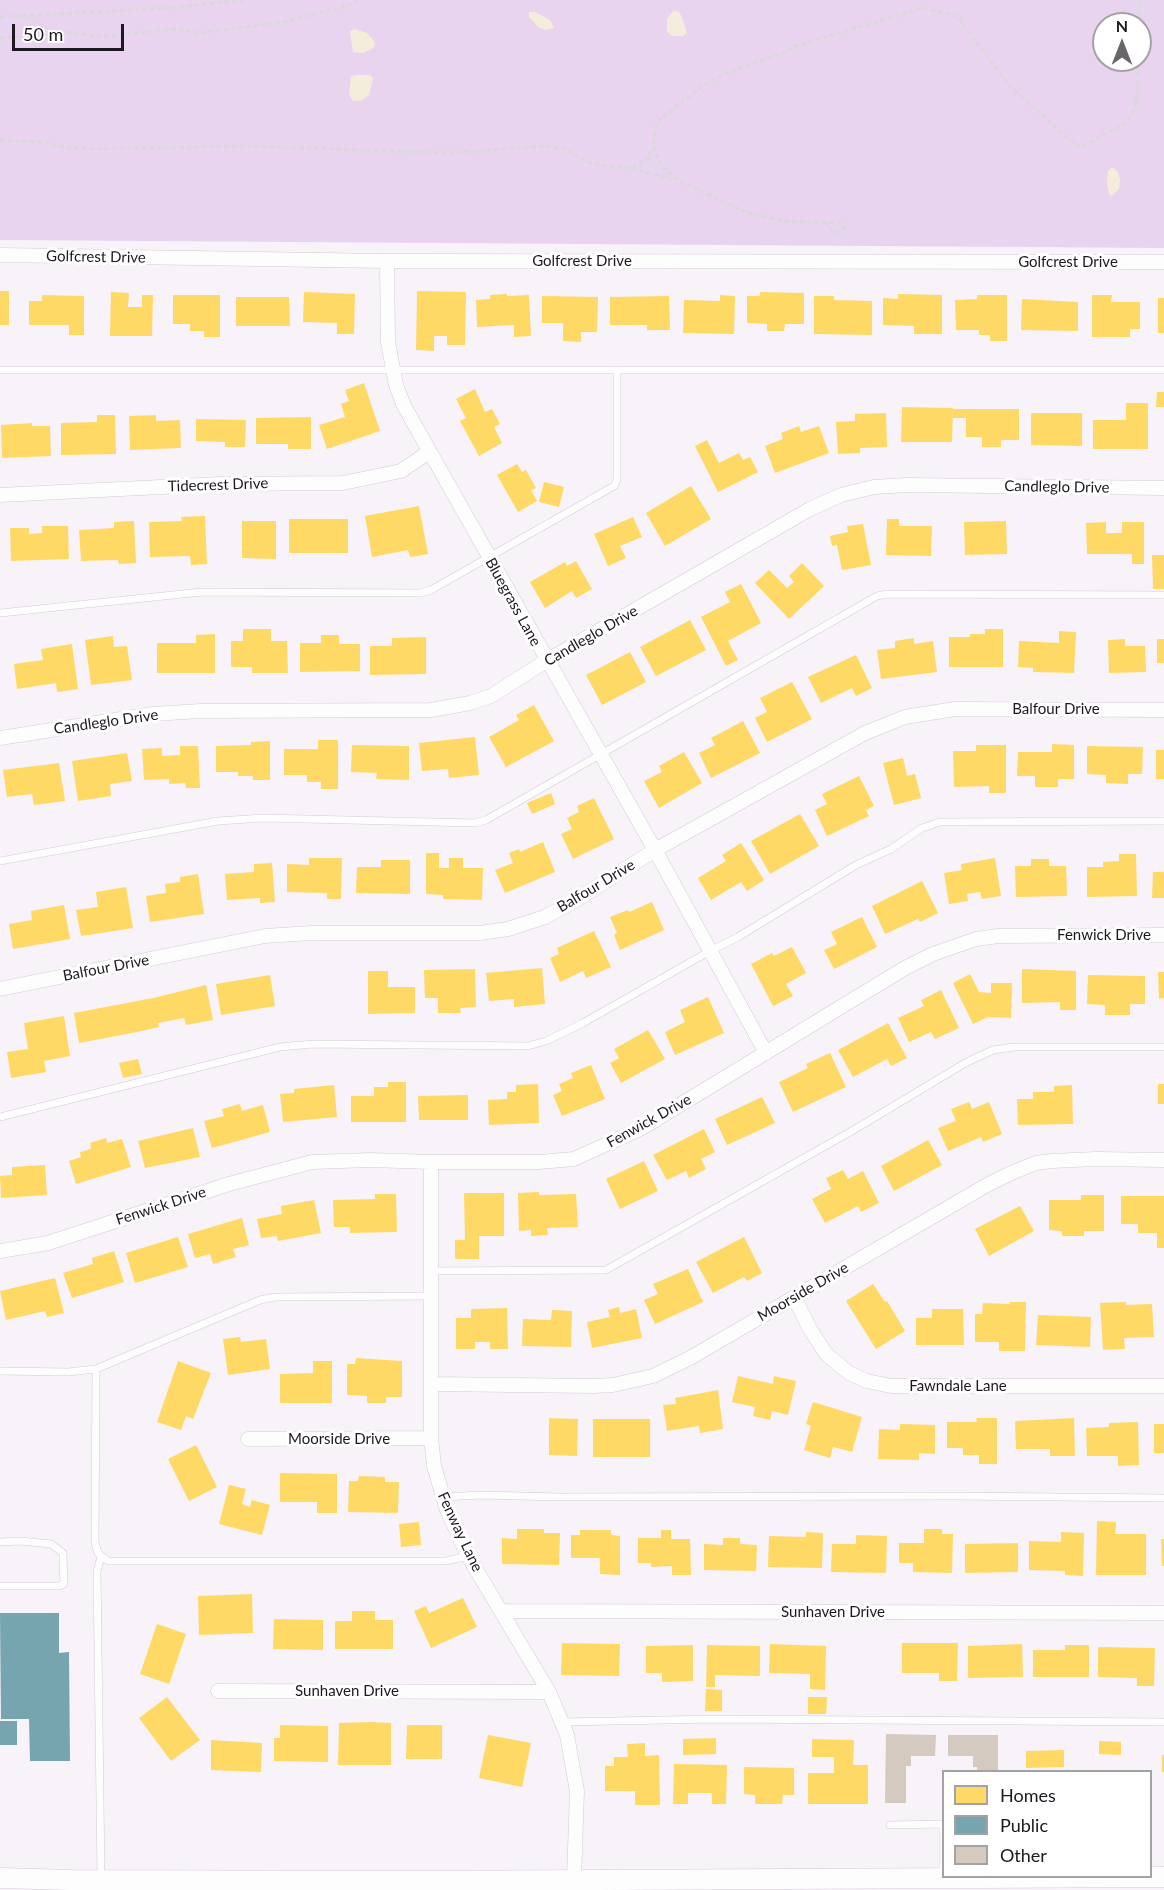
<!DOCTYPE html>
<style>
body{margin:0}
#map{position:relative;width:1164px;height:1890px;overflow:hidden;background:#f8f2f9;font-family:Lato,sans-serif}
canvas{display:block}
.legend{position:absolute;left:942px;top:1770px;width:210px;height:108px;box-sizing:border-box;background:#fff;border:2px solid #a5a2a5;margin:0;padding:8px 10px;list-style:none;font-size:18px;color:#1d171f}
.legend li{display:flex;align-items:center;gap:12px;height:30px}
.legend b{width:30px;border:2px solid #a5a2a5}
.north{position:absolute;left:1092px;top:12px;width:60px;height:60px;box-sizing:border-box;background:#fff;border:2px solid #a5a2a5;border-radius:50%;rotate:0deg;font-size:16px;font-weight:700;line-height:24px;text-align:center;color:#1d171f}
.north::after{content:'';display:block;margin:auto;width:21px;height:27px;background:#6a646b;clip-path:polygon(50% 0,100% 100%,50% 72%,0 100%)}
.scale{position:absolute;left:12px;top:24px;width:112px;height:27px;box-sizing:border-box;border:3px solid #1d171f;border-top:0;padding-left:8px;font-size:18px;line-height:21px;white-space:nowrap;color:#1d171f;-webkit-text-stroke:4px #fff;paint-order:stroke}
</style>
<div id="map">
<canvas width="1164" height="1890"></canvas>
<ul class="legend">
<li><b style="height:16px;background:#ffd966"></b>Homes</li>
<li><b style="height:16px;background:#76a5af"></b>Public</li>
<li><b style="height:16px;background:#d5cabf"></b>Other</li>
</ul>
<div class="north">N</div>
<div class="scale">50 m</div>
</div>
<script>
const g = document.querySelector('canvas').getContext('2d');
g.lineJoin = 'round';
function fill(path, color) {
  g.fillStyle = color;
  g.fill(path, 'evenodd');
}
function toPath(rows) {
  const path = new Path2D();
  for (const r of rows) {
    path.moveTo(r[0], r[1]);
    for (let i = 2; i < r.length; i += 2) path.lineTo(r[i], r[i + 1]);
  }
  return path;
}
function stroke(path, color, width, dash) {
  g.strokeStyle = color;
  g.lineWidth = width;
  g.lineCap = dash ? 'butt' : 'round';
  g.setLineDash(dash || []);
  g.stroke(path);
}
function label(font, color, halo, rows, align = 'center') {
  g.font = font + ' Lato,sans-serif';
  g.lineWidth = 6;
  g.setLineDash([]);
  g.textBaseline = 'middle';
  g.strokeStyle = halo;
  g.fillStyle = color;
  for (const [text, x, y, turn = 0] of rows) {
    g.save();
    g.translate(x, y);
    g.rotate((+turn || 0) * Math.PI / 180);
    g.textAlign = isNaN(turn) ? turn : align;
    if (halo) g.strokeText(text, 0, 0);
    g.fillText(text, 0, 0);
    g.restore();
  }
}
fill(toPath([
 [0,0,1164,0,1164,248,0,240],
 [1104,24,1140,24,1140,60,1104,60]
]), '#e9d4f0');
fill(toPath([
 [674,10,680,13,684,23,687,33,683,36,672,36,667,32,667,19],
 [529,12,535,12,550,20,554,28,545,30,538,27,529,17],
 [355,29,367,33,374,41,375,45,372,49,363,53,353,52,350,31],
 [354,75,370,75,373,78,369,95,361,101,353,101,349,95,351,77],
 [1112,167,1118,172,1120,180,1119,189,1112,196,1109,194,1107,185,1108,171]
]), '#f5eddc');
fill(toPath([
 [0,291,9,291,9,325,0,325],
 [417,291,466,292,465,345,447,345,447,336,434,336,434,351,416,350],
 [111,292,129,293,128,307,142,307,142,295,153,295,152,336,110,336],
 [304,292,355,294,354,334,337,334,337,323,303,322],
 [760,292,804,293,804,324,785,324,784,331,767,331,767,324,747,323,747,296,760,296],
 [507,294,507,296,529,295,531,336,514,337,514,325,477,327,476,300,490,299,490,295],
 [898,294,942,295,942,334,914,334,914,326,883,325,883,298,898,299],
 [42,295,84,296,84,335,69,335,69,325,29,325,29,301,42,301],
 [173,295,220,295,220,337,204,337,204,331,190,331,190,324,173,324],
 [720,295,735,296,734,334,683,333,684,300,720,301],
 [977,295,1007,295,1007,341,990,341,990,335,979,335,979,330,956,330,955,300,977,299],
 [1092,295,1112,295,1111,302,1140,302,1140,329,1130,329,1130,337,1092,337],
 [542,296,598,297,597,332,581,332,581,342,563,341,563,323,542,323],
 [669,296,670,330,647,330,647,325,610,325,610,297],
 [814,296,834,296,834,300,872,301,872,335,814,334],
 [236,297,289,297,290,326,236,326],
 [1158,298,1164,298,1164,333,1158,333],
 [1022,299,1078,302,1078,331,1021,330],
 [364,383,380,431,327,449,319,425,345,417,341,404,349,401,345,390],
 [475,389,485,412,492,409,500,424,494,427,502,443,479,456,460,421,466,418,456,399],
 [1157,392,1164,392,1164,407,1156,407],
 [1126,403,1148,403,1148,449,1093,449,1093,420,1126,420],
 [902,407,953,408,952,442,901,442],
 [953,409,1019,409,1019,440,1001,440,1001,447,982,447,982,437,966,437,966,418,953,418],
 [886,413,887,447,860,448,860,453,838,454,836,422,855,421,855,414],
 [1031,413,1082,413,1082,446,1031,445],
 [97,415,115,415,116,454,61,455,61,423,97,422],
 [156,415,156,421,180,420,181,448,130,450,129,416],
 [311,417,311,449,288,449,288,444,256,444,256,418],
 [196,419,246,420,245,447,225,447,225,442,196,441],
 [32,423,32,426,50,426,51,456,2,458,1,425],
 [799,426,801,432,819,426,829,453,775,473,765,446,783,439,781,433],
 [707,440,719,463,739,453,743,460,750,457,758,472,718,492,695,446],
 [517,464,522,472,526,470,536,488,531,490,537,501,518,512,497,475],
 [544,482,564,487,559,507,539,502],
 [691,486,711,519,665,546,646,513],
 [419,506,428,554,410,557,408,550,372,557,365,516],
 [205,516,207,564,191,565,190,556,150,557,149,522,182,521,181,517],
 [633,517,642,537,620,546,626,558,608,566,594,534],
 [289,519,348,519,348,553,289,553],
 [887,519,899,519,899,526,932,526,931,556,886,555],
 [134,521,136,563,119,564,118,560,81,561,79,530,114,528,114,522],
 [242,521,276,521,276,559,242,558],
 [1006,521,1007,554,965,555,964,522],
 [1106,522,1106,533,1122,533,1122,522,1144,522,1144,564,1132,564,1132,554,1087,554,1086,523],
 [863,524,871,565,842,570,837,545,832,546,830,536,848,532,847,526],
 [42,526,68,526,69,559,11,561,10,528,29,528,29,534,42,533],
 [1152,555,1164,555,1164,589,1153,589],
 [576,561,592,589,576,598,572,591,545,608,530,582,565,562,567,566],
 [802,563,824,586,789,619,755,583,769,570,787,588,794,582,789,576],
 [741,584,761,623,728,641,738,660,726,666,701,617,730,602,725,592],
 [690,620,706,650,656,676,640,647],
 [243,629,271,629,271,641,287,641,288,673,252,673,252,667,231,667,231,641,243,641],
 [985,629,1003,629,1003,667,949,667,949,637,970,637,970,634,985,634],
 [1059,631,1076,632,1074,673,1033,672,1033,668,1018,667,1019,641,1059,643],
 [215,634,215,673,157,673,157,643,196,643,196,635],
 [321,635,339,635,339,644,360,644,360,671,300,672,300,643,321,643],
 [113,636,114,647,127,646,132,680,91,685,85,640],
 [426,637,426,674,370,675,370,646,392,646,392,638],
 [914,638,914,644,933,641,937,672,881,679,877,650,895,648,895,641],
 [1125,639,1125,646,1145,646,1146,672,1109,673,1108,640],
 [1157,639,1164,639,1164,663,1157,663],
 [72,644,78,689,57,692,56,683,17,689,14,664,43,660,41,649],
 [630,652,646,682,602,705,586,675],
 [856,655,872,688,856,696,852,688,821,703,808,677],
 [792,682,812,719,767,742,755,718,767,712,760,698],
 [534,705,554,741,506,767,489,737,519,720,516,715],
 [743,721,760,753,711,778,699,753,715,745,711,738],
 [475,737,479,775,449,778,448,769,422,771,419,743],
 [318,740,338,740,338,789,321,789,321,782,307,782,307,775,284,775,284,749,318,749],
 [270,741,270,780,253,780,253,776,238,776,238,772,216,772,216,746,251,745,251,742],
 [1052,744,1074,745,1074,779,1058,779,1058,787,1035,787,1035,776,1017,776,1018,752,1052,752],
 [352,745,409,746,409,780,376,779,377,773,351,772],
 [976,745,1006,745,1006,793,989,793,989,786,954,787,953,751,976,751],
 [180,746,198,746,200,788,186,788,185,783,169,784,169,779,144,780,142,749,162,748,162,756,180,755],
 [1087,746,1143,747,1142,774,1128,774,1128,784,1106,783,1106,775,1087,774],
 [1156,750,1164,750,1164,779,1156,779],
 [684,752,702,783,659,808,644,781,662,772,659,766],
 [127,753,132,781,110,784,111,796,78,801,72,761],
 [903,758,907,776,915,774,921,798,894,805,883,763],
 [59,763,65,801,34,805,32,794,7,797,3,770],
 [859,776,874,806,866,810,869,816,827,836,815,810,827,804,822,794],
 [551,793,555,804,532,814,527,803],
 [594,798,614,839,573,859,561,834,572,829,567,818,579,812,577,806],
 [800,814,819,846,770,874,751,841],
 [543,842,555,872,505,893,495,870,513,863,509,853,519,849,520,852],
 [741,843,764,880,747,891,741,882,711,900,698,878,726,861,722,855],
 [426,853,439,853,439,868,449,868,449,858,463,858,463,868,483,868,482,900,443,899,443,895,426,894],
 [1119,854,1136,854,1137,896,1087,897,1087,867,1103,867,1103,862,1119,861],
 [309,858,342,858,341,899,327,899,327,893,287,892,287,864,309,865],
 [995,858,1001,896,982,899,980,892,967,894,968,901,949,904,944,873,962,870,961,864],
 [1031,859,1049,859,1049,866,1066,866,1067,896,1016,897,1015,866,1031,866],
 [381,860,410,860,410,894,356,893,357,867,381,867],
 [272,863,275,902,260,903,260,898,227,900,225,874,254,872,254,864],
 [1153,872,1164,872,1164,898,1152,898],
 [198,874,204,914,150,922,146,896,166,893,165,884,180,882,180,877],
 [922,881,938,913,920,922,918,919,885,934,872,906],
 [126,887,133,928,81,936,76,910,98,907,96,892],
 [652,902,664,930,620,950,614,935,617,933,610,917,628,910,629,912],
 [64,905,70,939,13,949,9,924,32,920,31,911],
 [862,917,877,947,834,969,824,950,837,944,831,932],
 [594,931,611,967,586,978,583,971,560,982,550,958,559,954,557,948],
 [792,947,806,973,786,984,793,996,773,1006,751,964,772,953,774,956],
 [542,968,545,1004,514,1007,514,999,489,1001,486,973],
 [475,969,476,1007,460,1008,461,1013,438,1013,438,998,425,998,424,970],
 [1022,969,1076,971,1076,1010,1060,1010,1060,1002,1022,1003],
 [368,971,388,971,388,987,415,987,415,1013,368,1014],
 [1158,972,1164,972,1164,998,1159,999],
 [970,974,979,992,991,993,991,983,1012,983,1011,1018,988,1017,973,1024,953,983],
 [270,975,275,1006,221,1015,216,984],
 [1088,975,1145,976,1145,1004,1130,1004,1130,1015,1105,1015,1105,1005,1087,1004],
 [206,985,213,1020,186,1025,184,1018,158,1023,159,1027,137,1032,79,1043,74,1013,153,998],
 [941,990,959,1028,935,1039,931,1032,909,1042,898,1018,924,1006,921,1000],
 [708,997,724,1033,675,1055,665,1032,685,1022,680,1010],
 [64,1016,70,1056,44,1061,46,1072,11,1078,7,1052,28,1049,24,1023],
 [888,1023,907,1058,891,1066,887,1059,853,1077,838,1050],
 [648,1030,665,1059,621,1083,610,1063,619,1058,614,1049],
 [830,1053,846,1087,793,1112,779,1082,808,1068,806,1064],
 [138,1059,142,1074,123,1078,119,1063],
 [591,1065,605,1099,562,1116,553,1095,562,1091,559,1084,573,1078,571,1073],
 [388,1082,406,1082,406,1122,351,1122,351,1096,374,1096,374,1087,388,1087],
 [538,1084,539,1123,489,1125,488,1100,507,1099,507,1092,516,1092,516,1085],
 [1158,1084,1164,1084,1164,1104,1158,1104],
 [334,1085,337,1117,283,1122,280,1094,294,1093,294,1089],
 [1072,1085,1073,1124,1018,1125,1017,1099,1033,1099,1033,1092,1054,1092,1054,1086],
 [468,1095,468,1120,419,1120,418,1096],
 [762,1097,775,1123,727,1145,715,1119],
 [969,1102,972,1109,989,1102,1002,1134,983,1142,981,1137,948,1151,938,1128,956,1121,951,1109],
 [240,1104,242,1111,263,1105,270,1132,212,1148,204,1121,224,1116,222,1109],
 [193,1128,200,1157,145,1168,138,1141],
 [704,1129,715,1152,701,1159,706,1169,689,1178,686,1171,667,1180,653,1155],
 [106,1138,107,1143,122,1139,131,1167,76,1184,69,1161,81,1157,80,1152,91,1149,90,1143],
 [928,1140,942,1165,894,1191,881,1166],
 [644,1161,658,1191,620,1209,606,1179],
 [45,1165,47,1195,1,1198,0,1176,12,1175,12,1167],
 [843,1170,848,1179,863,1171,879,1203,861,1212,858,1206,825,1223,812,1199,831,1189,826,1178],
 [539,1192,539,1195,576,1194,578,1227,547,1228,548,1235,531,1236,531,1230,519,1231,518,1193],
 [464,1193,504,1193,504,1236,479,1236,479,1259,455,1259,455,1240,465,1240],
 [375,1194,396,1194,397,1232,350,1233,350,1227,334,1227,333,1200,375,1199],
 [1081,1195,1104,1195,1104,1231,1084,1231,1084,1236,1062,1236,1062,1231,1049,1230,1049,1200,1081,1200],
 [1121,1196,1164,1196,1164,1248,1157,1248,1157,1233,1138,1233,1138,1224,1121,1224],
 [314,1200,321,1233,278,1241,277,1236,261,1238,257,1219,282,1214,281,1206],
 [1020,1206,1034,1231,989,1256,975,1229],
 [242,1218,249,1245,233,1249,236,1257,213,1264,210,1254,195,1258,188,1234],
 [178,1237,188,1267,135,1283,126,1253],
 [744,1237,762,1273,747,1281,744,1277,713,1293,696,1262],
 [114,1251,124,1282,72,1298,63,1273,93,1264,92,1258],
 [688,1269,703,1302,655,1324,644,1300,658,1294,653,1284],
 [55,1278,64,1313,47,1317,45,1311,6,1320,0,1291],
 [873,1284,885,1302,887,1301,905,1331,876,1349,846,1301],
 [1010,1302,1026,1302,1025,1351,999,1351,999,1342,975,1342,975,1314,982,1314,983,1303,1010,1304],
 [1126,1302,1126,1305,1152,1304,1154,1337,1124,1338,1125,1349,1103,1350,1100,1303],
 [619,1307,620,1313,636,1309,642,1338,592,1348,587,1322,610,1317,608,1310],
 [507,1308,508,1349,490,1349,490,1342,475,1342,475,1349,456,1349,456,1318,471,1318,471,1309],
 [932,1309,963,1309,964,1345,916,1345,916,1318,932,1318],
 [552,1310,572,1311,571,1347,522,1346,523,1319,551,1320],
 [1038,1315,1091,1317,1090,1347,1036,1345],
 [240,1337,241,1342,266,1339,270,1369,228,1375,223,1339],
 [356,1358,402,1361,402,1397,386,1397,386,1403,367,1403,367,1396,347,1395,347,1364,355,1364],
 [178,1361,211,1373,193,1419,186,1416,181,1430,157,1422],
 [313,1361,332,1361,332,1403,280,1403,280,1374,313,1373],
 [738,1376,773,1384,774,1376,796,1381,788,1415,772,1411,770,1420,753,1416,755,1407,732,1402],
 [718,1390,723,1429,700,1433,699,1426,667,1431,663,1405,676,1404,675,1398],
 [813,1402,862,1417,852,1452,833,1447,830,1458,804,1450,811,1426,806,1424],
 [549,1418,578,1419,577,1456,549,1455],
 [976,1418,997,1418,997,1464,979,1464,979,1455,963,1455,963,1448,947,1448,947,1422,977,1422],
 [1074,1418,1075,1456,1050,1456,1050,1449,1016,1449,1015,1421],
 [593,1419,650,1419,650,1457,593,1457],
 [1138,1422,1139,1465,1118,1466,1118,1456,1087,1456,1086,1428,1109,1427,1109,1423],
 [900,1424,935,1425,935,1454,919,1453,919,1460,878,1459,879,1429,900,1430],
 [1154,1424,1164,1424,1164,1453,1154,1453],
 [196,1445,217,1487,189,1501,168,1459],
 [280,1473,337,1474,337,1513,317,1513,317,1502,280,1502],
 [359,1476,385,1477,385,1482,399,1482,398,1513,348,1512,349,1481,358,1481],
 [229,1485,246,1489,242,1504,250,1507,252,1500,270,1505,262,1535,219,1524],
 [1097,1521,1116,1522,1115,1534,1146,1534,1146,1575,1096,1575],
 [419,1522,421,1545,401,1547,399,1524],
 [517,1529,544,1529,544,1533,560,1533,559,1565,502,1564,502,1538,517,1539],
 [924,1529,942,1529,942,1534,953,1534,952,1573,913,1572,913,1563,899,1563,899,1543,924,1543],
 [580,1530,611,1530,611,1535,620,1536,620,1575,600,1574,600,1558,571,1558,571,1535,580,1535],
 [661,1530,671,1530,671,1539,690,1539,691,1575,672,1575,672,1566,651,1567,651,1563,638,1563,638,1538,661,1538],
 [806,1532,823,1533,822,1568,768,1567,769,1536,806,1537],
 [1061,1532,1084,1533,1083,1576,1065,1575,1065,1571,1029,1570,1029,1541,1061,1542],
 [856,1535,887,1536,886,1573,831,1572,832,1544,856,1544],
 [723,1538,740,1538,740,1544,757,1545,756,1571,704,1570,704,1544,723,1545],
 [1161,1539,1164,1539,1164,1566,1162,1566],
 [1018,1543,1018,1572,965,1573,965,1544],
 [252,1594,253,1633,199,1635,198,1596],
 [463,1598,477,1627,431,1648,414,1611,426,1606,429,1613],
 [352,1611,375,1611,375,1620,393,1620,393,1649,335,1649,335,1621,352,1621],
 [274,1619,323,1620,323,1650,273,1649],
 [157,1624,186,1634,169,1684,140,1674],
 [562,1643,620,1644,619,1676,561,1675],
 [902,1643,958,1643,957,1681,939,1681,939,1673,902,1673],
 [770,1644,826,1646,825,1690,810,1689,810,1674,769,1673],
 [1022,1644,1023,1677,968,1678,968,1646],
 [693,1645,693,1681,662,1682,662,1673,646,1673,646,1646],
 [707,1645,760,1646,760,1676,715,1675,715,1687,706,1687],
 [1065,1645,1089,1645,1089,1677,1033,1677,1033,1650,1065,1650],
 [1098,1647,1155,1648,1154,1686,1137,1686,1137,1678,1098,1677],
 [706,1689,722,1690,722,1711,705,1711],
 [167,1697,200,1740,171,1761,139,1718],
 [808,1697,827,1697,826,1714,808,1714],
 [369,1722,391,1723,391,1765,338,1765,339,1723],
 [280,1725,328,1726,328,1762,274,1761,274,1738,280,1738],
 [407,1725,442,1725,442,1759,406,1759],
 [488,1735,531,1743,522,1787,479,1778],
 [716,1738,716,1754,683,1755,683,1739],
 [812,1739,854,1740,853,1765,868,1765,868,1804,808,1804,808,1773,834,1773,834,1757,812,1757],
 [211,1740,262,1743,261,1772,211,1770],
 [1099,1741,1121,1742,1121,1755,1099,1754],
 [645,1743,645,1756,659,1755,660,1805,635,1805,635,1791,605,1791,605,1766,614,1766,614,1757,628,1757,627,1744],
 [1064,1750,1064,1767,1026,1768,1026,1751],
 [1162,1755,1164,1755,1164,1772,1162,1772],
 [674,1764,727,1765,726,1804,712,1804,712,1793,688,1793,688,1804,673,1804],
 [744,1767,794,1768,794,1795,783,1795,782,1804,755,1804,755,1795,744,1794]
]), '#ffd966');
fill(toPath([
 [0,1613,59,1613,59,1653,69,1652,70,1761,30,1761,29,1719,1,1719],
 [0,1721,17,1721,17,1745,0,1745]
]), '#76a5af');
fill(toPath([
 [886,1734,936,1735,935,1756,911,1756,911,1766,906,1766,906,1803,885,1803],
 [948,1735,998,1735,998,1772,977,1772,977,1767,973,1767,973,1756,948,1756]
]), '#d5cabf');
const lane = toPath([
 [0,370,1164,370],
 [0,613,202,592,420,593,431,590,614,486,617,480,617,371],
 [0,861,218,821,263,818,475,823,486,820,877,596,887,594,1164,595],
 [0,1117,280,1047,313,1044,528,1046,546,1041,583,1023,710,951,738,937,856,865,891,849,922,828,940,822,1164,821],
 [432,1271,606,1270,857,1128,967,1062,993,1050,1014,1047,1164,1047],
 [96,1369,95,1542,98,1553,108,1561,446,1561,468,1556],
 [0,1371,68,1372,96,1369,260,1300,275,1297,432,1296],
 [442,1497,482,1495,560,1497,955,1496,1164,1498],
 [0,1542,21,1541,51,1544,63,1553,64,1584,59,1586,0,1586],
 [562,1722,717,1719,1164,1722],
 [943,1824,943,1876],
 [890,1825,944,1824],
 [101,1877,97,1572,101,1556]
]);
const street = toPath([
 [0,255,387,261,1164,262],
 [387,261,388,342,396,385,404,406,655,850,766,1053],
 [0,495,221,484,343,483,401,471,429,452],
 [0,738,153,714,201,711,431,710,470,703,491,696,546,661,810,509,841,495,874,487,907,485,1164,488],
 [0,989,265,936,311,933,480,933,508,929,545,917,573,902,655,850,865,733,905,717,955,709,1164,710],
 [431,1162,431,1438,434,1466,447,1510,468,1556,549,1692,567,1735,577,1791,574,1879,577,1890],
 [0,1251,48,1243,229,1184,312,1162,370,1160,431,1162,539,1162,574,1159,642,1128,905,968,933,954,976,939,998,936,1164,935],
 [794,1297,810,1329,826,1354,849,1373,867,1381,891,1386,1164,1386],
 [432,1384,593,1386,613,1385,653,1376,690,1358,987,1185,1011,1173,1036,1163,1052,1161,1096,1159,1164,1160],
 [248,1439,431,1438],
 [502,1611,1164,1613],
 [218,1691,549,1692]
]);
const secondary = toPath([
 [0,1878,72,1880,404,1881,1164,1877]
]);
stroke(lane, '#d1ccd2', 8);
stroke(street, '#d1ccd2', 15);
stroke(secondary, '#d1ccd2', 21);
stroke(toPath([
 [0,17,168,8,243,0],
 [1139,24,1140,0],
 [0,38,70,32,100,37,175,29,201,33,284,22,353,4,357,0],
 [0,140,40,142,70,148,95,149,245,146,451,153,545,146,562,148,588,162,599,165,631,168,675,180],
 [632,167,647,159,652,148],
 [825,222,834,232,839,232,844,227,841,223,784,221,748,213,677,180,661,165,653,146,655,130,660,119,704,85,724,74,782,53,795,46,923,8,951,14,958,18,1008,84,1070,140,1081,147,1122,125,1128,119,1135,106,1138,92,1138,60]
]), '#d9d8da', 3, [4.5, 3]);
stroke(lane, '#fefdfe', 7);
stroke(street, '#fefdfe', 14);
stroke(secondary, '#fefdfe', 20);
label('15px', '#1d171f', '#fff', [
 ["Golfcrest Drive",96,257,1],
 ["Golfcrest Drive",582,261],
 ["Golfcrest Drive",1068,262],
 ["Tidecrest Drive",218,485,-2],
 ["Candleglo Drive",1057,487,1],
 ["Bluegrass Lane",513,602,61],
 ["Candleglo Drive",591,636,-30],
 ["Balfour Drive",1056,709],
 ["Candleglo Drive",106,722,-8],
 ["Balfour Drive",596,886,-31],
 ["Fenwick Drive",1104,935],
 ["Balfour Drive",106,968,-11],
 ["Fenwick Drive",649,1121,-29],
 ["Fenwick Drive",161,1206,-18],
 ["Moorside Drive",803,1292,-30],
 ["Fawndale Lane",958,1386],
 ["Moorside Drive",339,1439],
 ["Fenway Lane",460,1532,65],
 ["Sunhaven Drive",833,1612],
 ["Sunhaven Drive",347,1691]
]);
</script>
